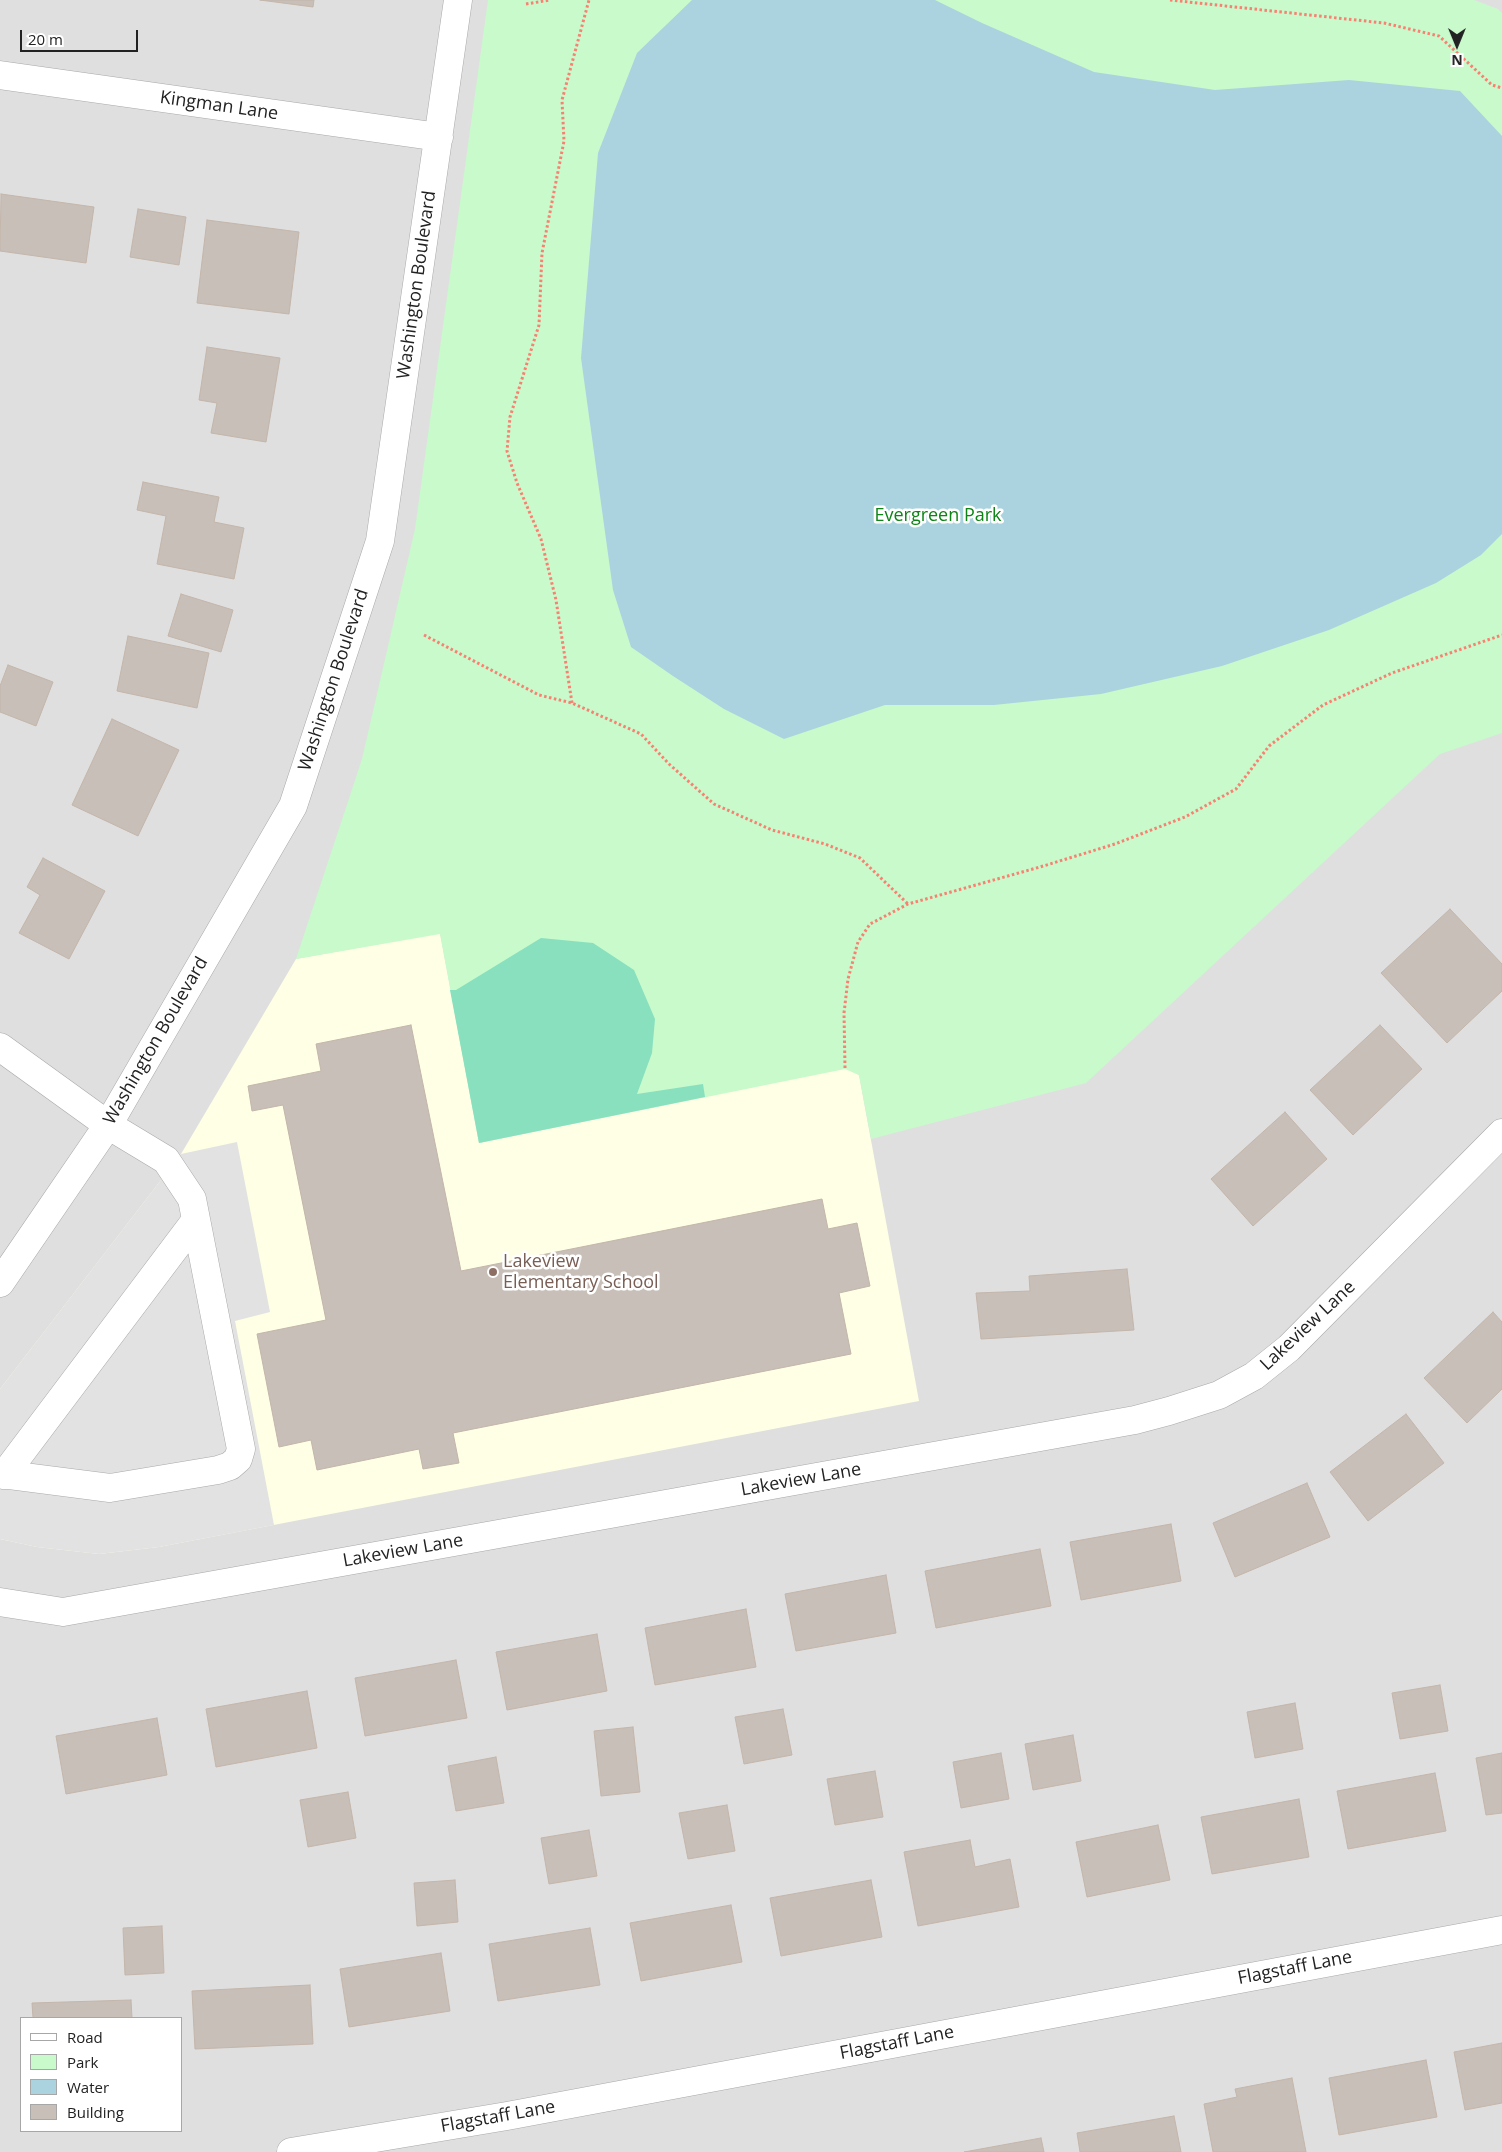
<!DOCTYPE html>
<style>
body{margin:0}
#map{position:relative;width:1502px;height:2152px;overflow:hidden;background:#f2efe9;font-family:"Open Sans",sans-serif}
canvas{display:block}
.legend{position:absolute;left:20px;top:2017px;width:162px;height:115px;box-sizing:border-box;background:#fff;border:1px solid #a7a7a7;margin:0;padding:6px 9px;list-style:none;font-size:15px;color:#222}
.legend li{display:flex;align-items:center;gap:10px;height:25px}
.legend b{width:25px;border:1px solid #a7a7a7}
.north{position:absolute;left:1432px;top:20px;width:50px;height:50px;-webkit-text-stroke:4px #fff;paint-order:stroke;rotate:180deg;font-size:14px;font-weight:700;line-height:20px;text-align:center;color:#222}
.north::after{content:'';display:block;margin:auto;width:18px;height:22px;background:#222;clip-path:polygon(50% 0,100% 100%,50% 72%,0 100%)}
.scale{position:absolute;left:20px;top:30px;width:118px;height:22px;box-sizing:border-box;border:2px solid #222;border-top:0;padding-left:6px;font-size:15px;line-height:18px;white-space:nowrap;color:#222;-webkit-text-stroke:4px #fff;paint-order:stroke}
</style>
<div id="map">
<canvas width="1502" height="2152"></canvas>
<ul class="legend">
<li><b style="height:6px;background:#fff"></b>Road</li>
<li><b style="height:14px;background:#c8facc"></b>Park</li>
<li><b style="height:14px;background:#aad3df"></b>Water</li>
<li><b style="height:14px;background:#c7bfb8"></b>Building</li>
</ul>
<div class="north">N</div>
<div class="scale">20 m</div>
</div>
<script>
const g = document.querySelector('canvas').getContext('2d');
g.lineJoin = 'round';
function fill(path, color) {
  g.fillStyle = color;
  g.fill(path, 'evenodd');
}
function toPath(rows) {
  const path = new Path2D();
  for (const r of rows) {
    path.moveTo(r[0], r[1]);
    for (let i = 2; i < r.length; i += 2) path.lineTo(r[i], r[i + 1]);
  }
  return path;
}
function stroke(path, color, width, dash) {
  g.strokeStyle = color;
  g.lineWidth = width;
  g.lineCap = dash ? 'butt' : 'round';
  g.setLineDash(dash || []);
  g.stroke(path);
}
function label(font, color, halo, rows, align = 'center') {
  g.font = font + ' "Open Sans",sans-serif';
  g.lineWidth = 5;
  g.setLineDash([]);
  g.textBaseline = 'middle';
  g.strokeStyle = halo;
  g.fillStyle = color;
  for (const [text, x, y, turn = 0] of rows) {
    g.save();
    g.translate(x, y);
    g.rotate((+turn || 0) * Math.PI / 180);
    g.textAlign = isNaN(turn) ? turn : align;
    if (halo) g.strokeText(text, 0, 0);
    g.fillText(text, 0, 0);
    g.restore();
  }
}
fill(toPath([
 [0,0,1502,0,1502,2152,0,2152],
 [21,2018,181,2018,181,2131,21,2131]
]), '#e0dfdf');
fill(toPath([
 [440,933,479,1143,845,1068,859,1075,919,1401,159,1547,99,1554,37,1547,0,1539,0,1389,181,1154,296,959]
]), '#ffffe5');
fill(toPath([
 [488,0,1474,0,1498,9,1502,13,1502,733,1440,754,1086,1083,871,1139,859,1075,845,1069,479,1143,440,934,296,959,362,759,415,529]
]), '#c8facc');
fill(toPath([
 [541,938,593,943,634,970,655,1019,652,1053,637,1094,703,1084,705,1097,479,1143,450,990,456,990]
]), '#88e0be');
fill(toPath([
 [237,1142,270,1312,235,1321,274,1525,159,1547,99,1554,37,1547,0,1539,0,1389,181,1154]
]), '#e2e2e2');
fill(toPath([
 [692,0,935,0,982,23,1094,72,1215,90,1349,80,1460,91,1502,136,1502,534,1481,555,1436,583,1329,630,1222,666,1101,694,994,705,885,705,784,739,724,709,673,676,631,647,613,590,581,358,598,153,637,53]
]), '#aad3df');
const building = toPath([
 [260,0,314,0,313,7,260,0],
 [1,194,94,207,86,263,0,251,1,194],
 [138,209,186,217,179,265,130,257,138,209],
 [207,220,299,232,289,314,197,303,207,220],
 [207,347,280,358,266,442,211,433,217,403,199,400,207,347],
 [143,482,219,497,214,522,244,528,234,579,157,564,166,516,137,510,143,482],
 [181,594,233,610,221,652,168,636,181,594],
 [128,636,209,653,197,708,117,691,128,636],
 [8,665,53,682,36,726,0,712,0,686,8,665],
 [112,719,179,750,138,836,72,805,112,719],
 [43,858,105,891,69,959,19,933,40,895,27,887,43,858],
 [1450,909,1502,964,1502,991,1447,1043,1381,973,1450,909],
 [411,1025,461,1271,822,1199,828,1229,857,1223,870,1286,839,1293,851,1354,453,1433,459,1463,423,1469,419,1449,317,1470,311,1440,279,1447,257,1334,326,1320,283,1105,252,1111,248,1086,321,1071,316,1044,411,1025],
 [1380,1025,1422,1069,1353,1135,1310,1090,1380,1025],
 [1285,1112,1327,1159,1253,1226,1211,1179,1285,1112],
 [1127,1269,1134,1330,981,1339,976,1293,1030,1291,1029,1276,1127,1269],
 [1493,1312,1502,1322,1502,1389,1467,1423,1424,1378,1493,1312],
 [1406,1414,1444,1463,1368,1521,1330,1472,1406,1414],
 [1307,1483,1330,1537,1235,1577,1213,1523,1307,1483],
 [1171,1524,1181,1581,1081,1600,1070,1542,1171,1524],
 [1040,1549,1051,1606,936,1628,925,1571,1040,1549],
 [886,1575,896,1633,796,1651,785,1594,886,1575],
 [746,1609,756,1667,655,1685,645,1628,746,1609],
 [597,1634,607,1691,507,1710,496,1652,597,1634],
 [456,1660,467,1718,365,1736,355,1678,456,1660],
 [1440,1685,1448,1731,1400,1739,1392,1693,1440,1685],
 [307,1691,317,1748,216,1767,206,1709,307,1691],
 [1295,1703,1303,1749,1255,1758,1247,1712,1295,1703],
 [783,1709,792,1755,744,1764,735,1717,783,1709],
 [157,1718,167,1775,66,1794,56,1736,157,1718],
 [633,1727,640,1792,601,1796,594,1731,633,1727],
 [1073,1735,1081,1781,1033,1790,1025,1744,1073,1735],
 [1001,1753,1009,1799,961,1808,953,1762,1001,1753],
 [1502,1753,1502,1813,1486,1815,1476,1758,1502,1753],
 [496,1757,504,1803,456,1811,448,1766,496,1757],
 [875,1771,883,1817,835,1825,827,1779,875,1771],
 [1435,1773,1446,1831,1348,1849,1337,1791,1435,1773],
 [348,1792,356,1838,308,1847,300,1800,348,1792],
 [1299,1799,1309,1857,1212,1874,1201,1817,1299,1799],
 [727,1805,735,1851,688,1859,679,1813,727,1805],
 [1158,1825,1170,1880,1087,1897,1076,1842,1158,1825],
 [589,1830,597,1876,549,1884,541,1838,589,1830],
 [970,1840,975,1867,1010,1859,1019,1907,918,1926,904,1852,970,1840],
 [455,1880,458,1922,417,1926,414,1883,455,1880],
 [871,1880,882,1937,781,1956,770,1898,871,1880],
 [731,1905,742,1962,641,1981,630,1923,731,1905],
 [162,1926,164,1973,125,1975,123,1928,162,1926],
 [590,1928,600,1985,498,2001,489,1944,590,1928],
 [441,1953,450,2011,349,2027,340,1969,441,1953],
 [310,1985,313,2044,195,2049,192,1991,310,1985],
 [131,2000,132,2018,33,2018,32,2003,131,2000],
 [1502,2043,1502,2103,1465,2110,1454,2052,1502,2043],
 [1426,2060,1437,2117,1339,2135,1329,2078,1426,2060],
 [1292,2078,1306,2152,1213,2152,1204,2104,1237,2097,1235,2089,1292,2078],
 [1174,2116,1181,2152,1080,2152,1077,2133,1174,2116],
 [1041,2138,1044,2152,964,2152,1041,2138]
]);
fill(building, '#c7bfb8');
stroke(building, '#c4b6ab', 1);
const minor = toPath([
 [0,75,439,137],
 [0,1047,108,1125,166,1160,192,1199,241,1449,238,1459,230,1466,218,1470,110,1488,0,1474],
 [0,1283,108,1125,293,806,380,541,458,0],
 [4,1475,196,1220],
 [0,1602,63,1612,1135,1420,1169,1411,1219,1395,1254,1376,1289,1348,1502,1133],
 [291,2152,507,2116,1502,1930]
]);
stroke(minor, '#a9a9a9', 29);
stroke(toPath([
 [1170,0,1384,23,1439,36,1492,85,1502,88],
 [526,4,550,0],
 [424,635,539,695,572,703,641,734,669,764,714,804,772,830,825,844,860,858,908,904],
 [572,703,556,600,541,539,517,483,507,451,510,417,539,325,542,253,564,141,562,100,589,0],
 [845,1068,844,1013,848,979,858,942,870,924,908,904,1040,867,1115,844,1185,817,1236,789,1269,746,1323,705,1392,673,1502,635]
]), '#fa8072', 3, [2.5, 2.5]);
stroke(minor, '#fff', 28);
for (const [x, y, r, color] of [
 [493,1272,5,"#8d6e63"]
]) {
  const dot = new Path2D();
  dot.arc(x, y, r, 0, 2 * Math.PI);
  g.fillStyle = color;
  g.fill(dot);
  stroke(dot, '#fff', 2);
}
label('18px', '#222', '#fff', [
 ["Kingman Lane",219,106,8],
 ["Washington Boulevard",417,285,-82],
 ["Washington Boulevard",334,680,-72],
 ["Washington Boulevard",156,1041,-60],
 ["Lakeview Lane",1308,1326,-43],
 ["Lakeview Lane",801,1480,-10],
 ["Lakeview Lane",403,1551,-10],
 ["Flagstaff Lane",1295,1968,-11],
 ["Flagstaff Lane",897,2043,-11],
 ["Flagstaff Lane",498,2117,-10]
]);
label('18px', '#0c8416', '#fff', [
 ["Evergreen Park",938,516]
]);
label('18px', '#785e54', '#fff', [
 ["Lakeview",503,1262],
 ["Elementary School",503,1283]
], 'left');
</script>
